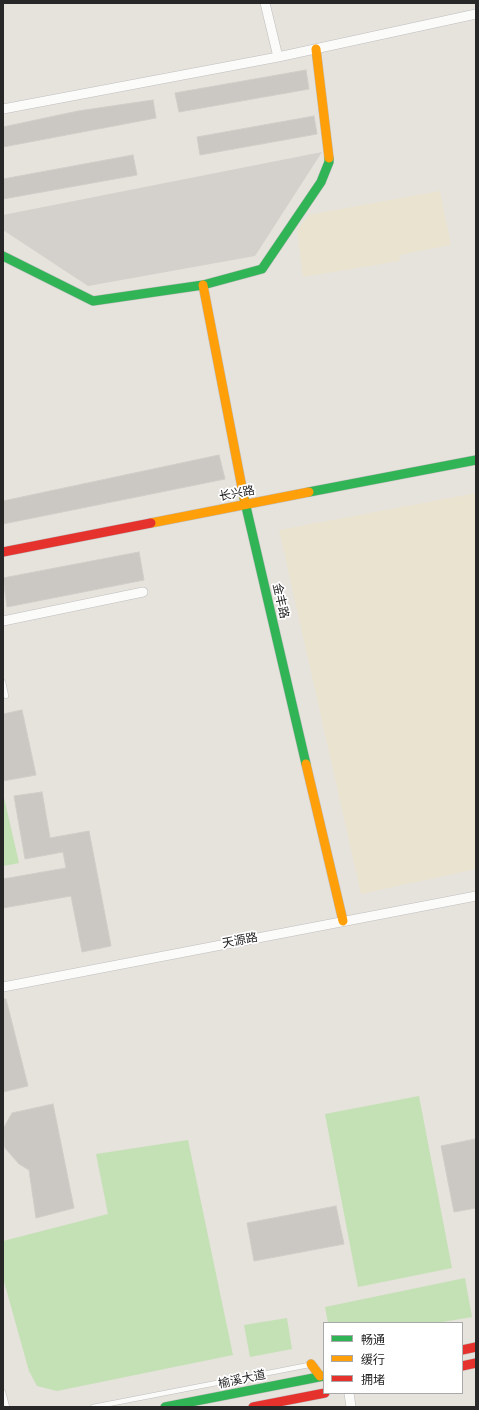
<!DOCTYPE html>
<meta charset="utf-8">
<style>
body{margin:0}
#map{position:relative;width:479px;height:1410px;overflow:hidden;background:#e6e2dc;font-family:"Varela Round","Noto Sans SC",sans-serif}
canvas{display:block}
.frame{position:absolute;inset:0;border:4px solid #272727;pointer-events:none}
.legend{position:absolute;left:323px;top:1322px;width:140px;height:72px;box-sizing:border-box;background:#fff;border:1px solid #a9a9a9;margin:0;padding:5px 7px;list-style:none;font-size:12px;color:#272727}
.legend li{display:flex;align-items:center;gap:8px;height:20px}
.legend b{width:20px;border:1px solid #a9a9a9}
</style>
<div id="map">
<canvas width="479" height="1410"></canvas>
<div class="frame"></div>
<ul class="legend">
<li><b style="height:5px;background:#30b455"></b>畅通</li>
<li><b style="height:5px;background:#ff9f0a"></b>缓行</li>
<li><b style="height:5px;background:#e5322d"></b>拥堵</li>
</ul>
</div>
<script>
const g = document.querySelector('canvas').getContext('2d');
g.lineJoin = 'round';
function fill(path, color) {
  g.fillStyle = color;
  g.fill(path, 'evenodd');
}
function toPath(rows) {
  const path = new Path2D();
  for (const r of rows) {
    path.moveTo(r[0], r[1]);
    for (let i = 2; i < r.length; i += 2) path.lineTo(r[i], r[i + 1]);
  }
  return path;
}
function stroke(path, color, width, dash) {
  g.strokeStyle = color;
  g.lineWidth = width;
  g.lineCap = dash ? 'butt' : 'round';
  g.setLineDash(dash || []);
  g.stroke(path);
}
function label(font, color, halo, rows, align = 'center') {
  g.font = font + ' "Varela Round","Noto Sans SC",sans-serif';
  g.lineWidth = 3.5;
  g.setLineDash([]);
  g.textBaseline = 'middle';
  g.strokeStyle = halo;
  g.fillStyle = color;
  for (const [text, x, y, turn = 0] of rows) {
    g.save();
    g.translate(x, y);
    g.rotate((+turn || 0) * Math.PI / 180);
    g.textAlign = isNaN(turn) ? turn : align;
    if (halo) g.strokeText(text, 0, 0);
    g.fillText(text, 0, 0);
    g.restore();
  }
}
fill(toPath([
 [440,191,451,245,399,255,400,261,303,277,297,231,308,215],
 [476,493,476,869,361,894,279,530]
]), '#e9e3d0');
fill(toPath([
 [3,793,19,863,3,866],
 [419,1096,452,1268,358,1287,325,1114],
 [188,1140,233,1355,57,1391,37,1386,29,1371,3,1278,3,1241,108,1214,96,1154],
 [465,1278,472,1317,437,1323,328,1323,325,1307],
 [287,1318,292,1349,250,1357,244,1325]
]), '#c4e1b5');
fill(toPath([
 [322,152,255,256,88,286,3,230,3,215]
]), '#d4d0cb');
const building = toPath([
 [306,70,309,89,179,112,175,93,306,70],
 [153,100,156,118,3,147,3,127,78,111,153,100],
 [314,116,317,134,200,155,197,137,314,116],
 [133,155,137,175,3,199,3,179,133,155],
 [219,455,225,479,3,524,3,501,219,455],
 [139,552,144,580,7,607,3,578,139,552],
 [22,710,36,775,3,781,3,714,22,710],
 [42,792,50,838,89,831,111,946,82,952,71,896,3,908,3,879,66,868,63,852,25,859,14,796,42,792],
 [3,999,6,999,28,1086,3,1092,3,999],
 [53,1104,74,1208,36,1218,29,1170,19,1164,5,1148,3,1129,12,1113,53,1104],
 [475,1139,476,1208,454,1212,441,1146,475,1139],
 [336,1206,344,1244,254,1261,247,1223,336,1206]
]);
fill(building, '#cbc8c3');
stroke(building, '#d0cdc8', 1);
const lane = toPath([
 [3,682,6,696],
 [3,1392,7,1407],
 [93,1407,309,1365]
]);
const street = toPath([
 [265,3,278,57],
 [3,109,278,57,476,14],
 [3,621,143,592],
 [3,987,476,896],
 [349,1393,351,1407]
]);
const fast = toPath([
 [3,256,93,301,203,285,262,269,321,182,329,162,329,158],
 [309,492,476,460],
 [244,498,306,764],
 [165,1407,324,1376]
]);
const slow = toPath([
 [316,49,329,158],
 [203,285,244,498],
 [151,523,309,492],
 [306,764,343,921],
 [311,1364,320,1376]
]);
const jam = toPath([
 [3,552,151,523],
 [462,1350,476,1347],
 [462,1366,476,1363],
 [253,1407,325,1393]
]);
stroke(lane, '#bfbebe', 5.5);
stroke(street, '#bfbebe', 10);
stroke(fast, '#bfbebe', 10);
stroke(slow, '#bfbebe', 10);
stroke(jam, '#bfbebe', 10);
stroke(lane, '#fbfbfa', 4.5);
stroke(street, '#fbfbfa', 9);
stroke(fast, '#30b455', 9);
stroke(slow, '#ff9f0a', 9);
stroke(jam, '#e5322d', 9);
label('12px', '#272727', '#fff', [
 ["长兴路",237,494,-11],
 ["金丰路",280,601,77],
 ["天源路",240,941,-11],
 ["榆溪大道",242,1380,-12]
]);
</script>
